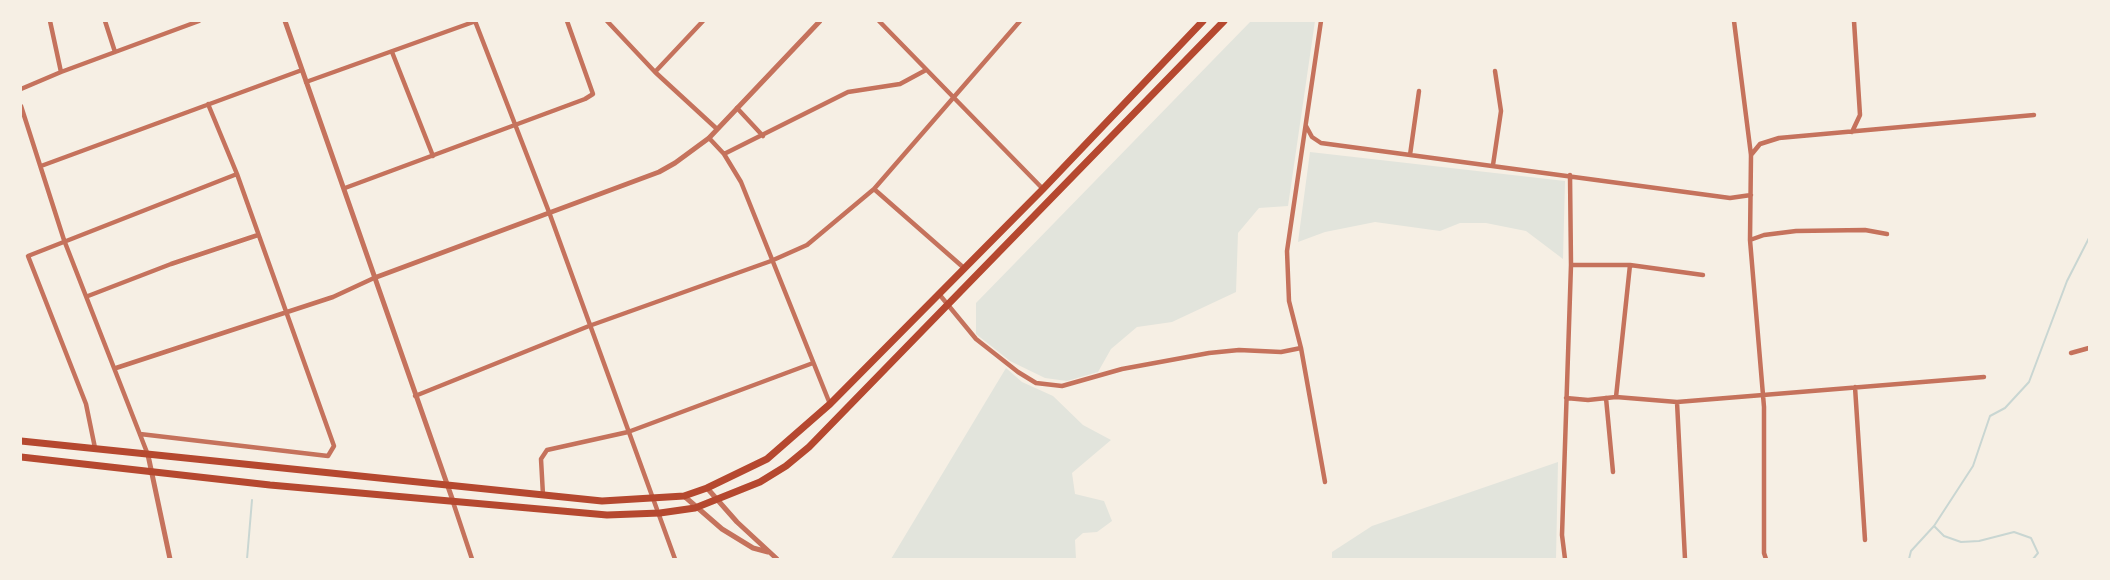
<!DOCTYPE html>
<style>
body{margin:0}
#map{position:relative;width:2110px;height:580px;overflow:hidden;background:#f6efe4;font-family:"Archivo Narrow",sans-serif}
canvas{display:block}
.frame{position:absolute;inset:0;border:22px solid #f6efe4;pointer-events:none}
</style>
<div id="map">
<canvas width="2110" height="580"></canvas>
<div class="frame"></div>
</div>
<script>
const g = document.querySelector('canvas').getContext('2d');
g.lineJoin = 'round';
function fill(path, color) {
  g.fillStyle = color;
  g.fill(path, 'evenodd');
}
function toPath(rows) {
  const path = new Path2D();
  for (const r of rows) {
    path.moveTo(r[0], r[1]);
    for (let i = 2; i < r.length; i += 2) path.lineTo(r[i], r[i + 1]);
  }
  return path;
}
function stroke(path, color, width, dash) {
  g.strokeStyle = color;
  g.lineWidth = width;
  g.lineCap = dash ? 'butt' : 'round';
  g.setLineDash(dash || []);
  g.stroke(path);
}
fill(toPath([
 [1251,21,1315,21,1288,206,1259,208,1238,233,1236,292,1172,322,1137,327,1111,349,1098,372,1067,381,1045,378,1010,361,976,334,976,303],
 [1310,152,1565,181,1563,259,1526,231,1486,223,1460,223,1440,231,1375,222,1325,232,1298,242],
 [1006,368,1022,382,1053,396,1083,425,1111,440,1072,473,1075,494,1104,501,1112,521,1097,532,1083,533,1075,540,1076,559,891,559],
 [1558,462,1556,559,1332,559,1332,552,1372,526]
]), '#e2e4dc');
stroke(toPath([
 [1934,526,1944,536,1961,542,1979,541,2014,532,2031,538,2038,553,2033,559],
 [247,559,252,500],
 [1909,559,1911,551,1934,526,1973,466,1990,416,2005,408,2029,382,2067,281,2089,238]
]), '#c9d6d2', 2);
stroke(toPath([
 [50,21,61,72],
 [105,21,115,52],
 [475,21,549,212,675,559],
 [607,21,655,72,717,129],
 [879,21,1043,189],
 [1321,21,1287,251,1289,301,1301,348,1325,482],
 [1734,21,1751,155,1750,240,1764,407,1764,553,1766,559],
 [392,52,433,156],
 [655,72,703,21],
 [306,82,476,21],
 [21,89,61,72,199,21],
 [21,106,64,240,148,455],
 [737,108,763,136],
 [1306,126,1312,137,1321,143,1730,198,1751,195],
 [1852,132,1860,115,1854,21],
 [709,138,724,154,848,92,900,84,926,70],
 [724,154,741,182,830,404],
 [1410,155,1419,91],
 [1751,155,1760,144,1779,138,2034,115],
 [1493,165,1501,111,1495,71],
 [41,166,302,70],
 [345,188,585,99,593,94,567,21],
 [874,189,964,268],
 [1750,240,1764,235,1796,231,1865,230,1887,234],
 [1571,265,1630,265,1703,275],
 [939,294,976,339,1018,372,1036,383,1062,386,1122,369,1209,353,1239,350,1281,352,1301,348],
 [88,296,171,264,258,235],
 [2071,353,2089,348],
 [116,368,333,297,374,278],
 [1855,387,1865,540],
 [415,396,589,326,771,261,807,245,874,189,1020,21],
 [1616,397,1630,265],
 [1566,398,1588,400,1616,397,1677,402,1984,377],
 [1606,398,1613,472],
 [1677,402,1685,559],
 [140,434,328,456,334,446,237,174,208,104],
 [95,448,86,404,28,256,237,174],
 [543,495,541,459,547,450,628,432,813,363],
 [453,502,472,559],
 [1565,559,1562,535,1571,265,1570,175]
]), '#c5725c', 4.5);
stroke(toPath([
 [285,21,453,501],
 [374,278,659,172,675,163,709,138,820,21],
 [148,455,170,559],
 [707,488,737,522,777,559],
 [684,496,722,529,753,548,768,552]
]), '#c5725c', 5);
stroke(toPath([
 [21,441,602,501,684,496,707,488,767,459,830,404,1043,189,1203,21],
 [21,457,270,485,607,515,660,513,695,508,760,482,786,466,809,447,1224,21]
]), '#b5482f', 7);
</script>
